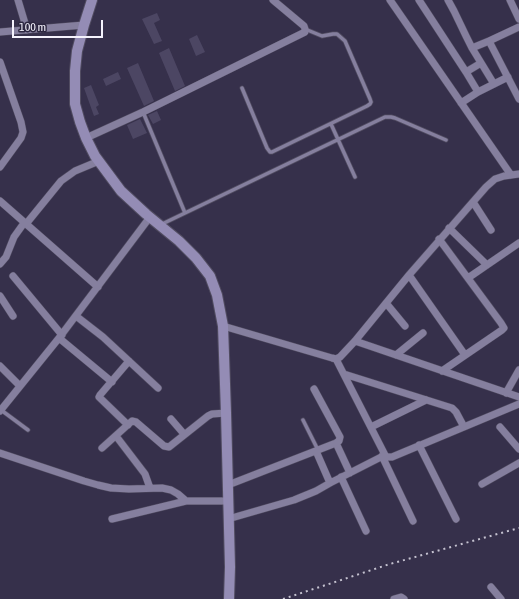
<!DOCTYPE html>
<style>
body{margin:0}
#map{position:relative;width:519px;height:599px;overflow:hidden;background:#36304b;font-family:"Asap Condensed",sans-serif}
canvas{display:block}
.scale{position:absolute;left:12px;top:20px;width:91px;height:18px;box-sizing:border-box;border:2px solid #f5f3fd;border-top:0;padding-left:5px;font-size:12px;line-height:14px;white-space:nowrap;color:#f5f3fd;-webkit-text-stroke:3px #2c2640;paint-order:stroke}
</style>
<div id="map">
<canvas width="519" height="599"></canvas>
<div class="scale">100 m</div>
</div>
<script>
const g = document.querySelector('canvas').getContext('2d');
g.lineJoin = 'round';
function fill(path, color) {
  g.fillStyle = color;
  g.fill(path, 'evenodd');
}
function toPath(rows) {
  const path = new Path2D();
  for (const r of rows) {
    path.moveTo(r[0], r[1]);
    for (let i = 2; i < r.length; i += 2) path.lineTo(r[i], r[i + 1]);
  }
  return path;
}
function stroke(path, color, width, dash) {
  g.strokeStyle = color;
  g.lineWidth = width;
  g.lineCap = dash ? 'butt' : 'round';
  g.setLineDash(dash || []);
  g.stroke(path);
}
fill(toPath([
 [157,13,160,20,154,23,162,41,154,44,142,19],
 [197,35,205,52,196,56,189,39],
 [169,48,185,86,175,91,159,53],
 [138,63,154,101,144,106,127,68],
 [118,72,121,79,106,86,103,79],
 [91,85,99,105,96,107,99,114,94,116,84,88],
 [157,111,161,120,153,124,148,115],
 [140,119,147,133,133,139,127,125]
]), '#4c4663');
const lane = toPath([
 [242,88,267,148,270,152,272,152,367,106,370,104,371,102,370,99,345,41,337,34,333,34,322,36,305,29],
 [143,112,185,213],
 [331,124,355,177],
 [160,225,385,117,391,117,395,118,446,140],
 [1,410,28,430],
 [303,420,318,450]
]);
const street = toPath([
 [18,0,27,30],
 [390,0,511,175],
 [419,0,466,72,478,92],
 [448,0,454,11,466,36,472,48,494,84],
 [510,0,519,19],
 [0,32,84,25],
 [489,41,519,99],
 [472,48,489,41,519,27],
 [0,62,21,122,23,132,21,138,0,167],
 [466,72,481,63],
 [461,103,478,92,508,77],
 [86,138,143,112,301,34,305,32,305,29,304,26,273,0],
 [0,201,98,287],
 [473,202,491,230],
 [26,224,61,181,75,171,99,161],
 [449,228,487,265],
 [439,239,501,323,504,328,502,330,442,371],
 [0,264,6,257,14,237,24,223],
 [409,275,465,355],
 [13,276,62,335],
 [468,278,519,243],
 [0,296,13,316],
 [386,303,405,326],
 [76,316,103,337,158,388],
 [223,326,332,358,336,359,340,357,355,341,409,275,486,187,495,179,504,176,519,174],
 [59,338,112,382],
 [355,341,519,397],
 [396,355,423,333],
 [336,359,385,455,387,457,392,457,519,404],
 [0,366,20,386],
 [344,374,452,408,456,412,464,427],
 [506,393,519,370],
 [0,411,59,338,150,217],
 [171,419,184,434],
 [128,425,99,397,100,395,129,361],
 [371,427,426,400],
 [500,427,519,449],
 [116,436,145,474,150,488],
 [336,443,350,473],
 [419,445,456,519],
 [102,448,132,421,136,422,164,446,169,447,208,416,212,414,226,413],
 [316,451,330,483],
 [0,453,84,481,98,485,111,488,129,489,162,488,171,490,178,494,186,501],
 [382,456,413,521],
 [341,477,366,531],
 [482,484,519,463],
 [228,485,336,443,339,441,340,437,314,389],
 [112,519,186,501,228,501],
 [228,519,294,500,316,491,330,483,385,455],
 [491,587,501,599],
 [394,599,401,597,404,599]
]);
const secondary = toPath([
 [92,0,84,25,77,51,75,71,75,104,80,122,86,138,95,156,121,191,146,214,179,241,196,258,210,276,217,295,223,326,226,413,230,567,229,599]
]);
stroke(lane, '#514c61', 5);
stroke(street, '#514c61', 8);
stroke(secondary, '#514c61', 12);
stroke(lane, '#857f9e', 3.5);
stroke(street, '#857f9e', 7);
stroke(secondary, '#948cb5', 10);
stroke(toPath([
 [283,599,390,564,519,528]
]), '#c5c2d0', 2, [2, 4]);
</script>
